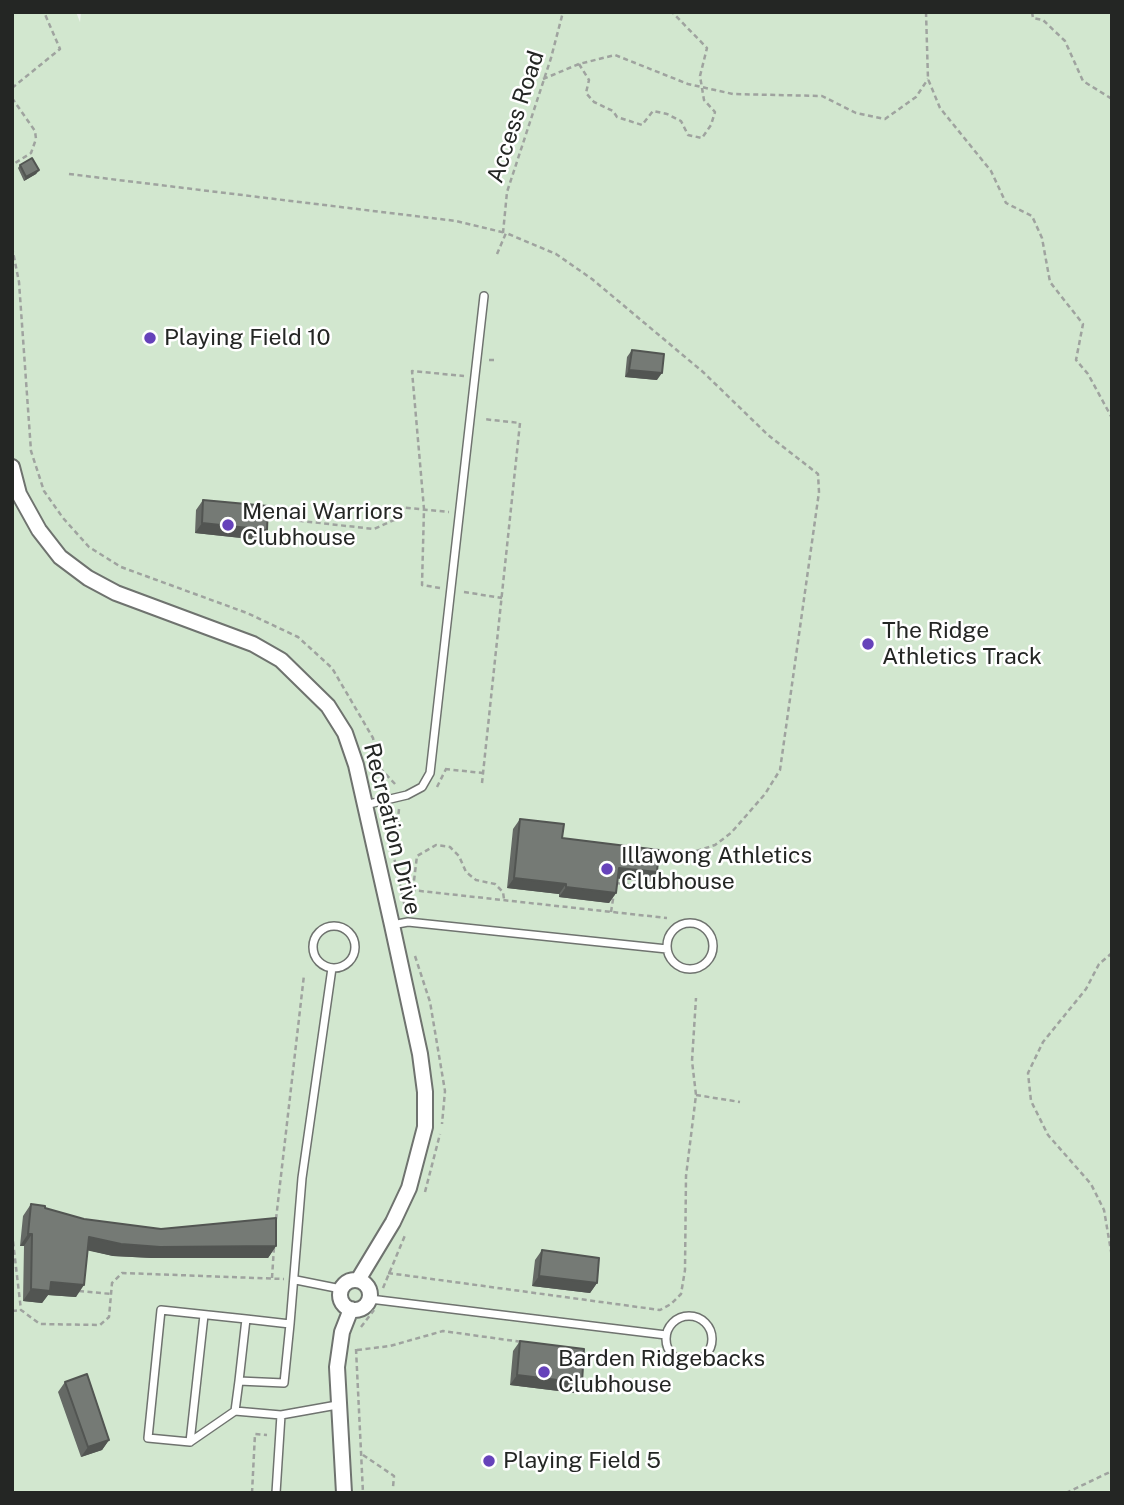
<!DOCTYPE html>
<style>
body{margin:0}
#map{position:relative;width:1124px;height:1505px;overflow:hidden;background:#edf2ed;font-family:"Public Sans",sans-serif}
canvas{display:block}
.frame{position:absolute;inset:0;border:14px solid #242624;pointer-events:none}
</style>
<div id="map">
<canvas width="1124" height="1505"></canvas>
<div class="frame"></div>
</div>
<script>
const g = document.querySelector('canvas').getContext('2d');
g.lineJoin = 'round';
function fill(path, color) {
  g.fillStyle = color;
  g.fill(path, 'evenodd');
}
function toPath(rows) {
  const path = new Path2D();
  for (const r of rows) {
    if (r.length === 3) {
      path.moveTo(r[0] + r[2], r[1]);
      path.arc(r[0], r[1], r[2], 0, 2 * Math.PI);
      continue;
    }
    path.moveTo(r[0], r[1]);
    for (let i = 2; i < r.length; i += 2) path.lineTo(r[i], r[i + 1]);
  }
  return path;
}
function stroke(path, color, width, dash) {
  g.strokeStyle = color;
  g.lineWidth = width;
  g.lineCap = dash ? 'butt' : 'round';
  g.setLineDash(dash || []);
  g.stroke(path);
}
function label(font, color, halo, rows, align = 'center') {
  g.font = font + ' "Public Sans",sans-serif';
  g.lineWidth = 5;
  g.setLineDash([]);
  g.textBaseline = 'middle';
  g.strokeStyle = halo;
  g.fillStyle = color;
  for (const [text, x, y, turn = 0] of rows) {
    g.save();
    g.translate(x, y);
    g.rotate((+turn || 0) * Math.PI / 180);
    g.textAlign = isNaN(turn) ? turn : align;
    if (halo) g.strokeText(text, 0, 0);
    g.fillText(text, 0, 0);
    g.restore();
  }
}
fill(toPath([
 [12,12,76,12,80,22,81,12,1112,12,1112,1493,12,1493]
]), '#d2e7cf');
const lane = toPath([
 [365,805,407,795,422,787,430,773,484,296],
 [690,946,23],
 [392,925,408,922,667,949],
 [334,947,21],
 [296,1280,341,1289],
 [370,1299,666,1335],
 [689,1339,23],
 [239,1381,284,1383,290,1324],
 [235,1411,190,1442,148,1438,161,1310,246,1319],
 [281,1415,235,1411,239,1381,246,1319,290,1324,302,1178,332,968],
 [190,1442,204,1315],
 [276,1493,281,1415,337,1405]
]);
const street = toPath([
 [12,467,19,494,39,530,60,557,88,578,116,593,253,644,281,660,328,706,345,733,356,765,392,925,420,1054,425,1092,425,1127,409,1188,393,1222,358,1280],
 [355,1295,15],
 [344,1493,337,1367,342,1332,351,1309]
]);
stroke(lane, '#6f736f', 10);
stroke(street, '#6f736f', 18);
stroke(toPath([
 [926,12,928,79,940,108,991,171,1006,203,1032,216,1042,238,1050,282,1083,324,1076,360,1088,374,1112,418],
 [1032,12,1033,18,1043,20,1065,41,1083,81,1112,99],
 [579,64,589,80,586,93,594,102,613,111,617,117,642,125,653,111,667,114,681,121,688,135,702,138,711,125,715,112,704,100,700,76,707,48,672,12],
 [543,79,579,64,615,55,688,84,733,94,822,96,856,113,885,119,916,97,928,79],
 [12,88,60,49,44,12],
 [12,98,35,131,36,139,31,153,12,165],
 [69,174,456,221,506,233],
 [503,233,507,192,551,58,563,12],
 [12,247,19,282,31,451,44,491,63,518,89,547,121,567,247,613,298,637,332,668,373,738,379,767,396,785],
 [497,254,506,233,556,254,592,279,703,372,768,435,818,474,819,492,780,770,765,794,731,833,715,845,696,851,657,856],
 [489,360,497,360],
 [265,517,374,529,394,520,398,507,449,512],
 [440,588,422,585,424,509,412,371,464,376],
 [464,592,502,598],
 [445,769,483,773],
 [482,783,520,423,483,419],
 [437,787,446,769],
 [399,809,394,857,406,912],
 [615,883,654,886,655,873],
 [402,889,667,918],
 [413,889,417,856,436,845,450,847,459,856,466,872,476,880,495,884,503,892,504,899],
 [611,912,614,893],
 [1112,953,1099,964,1086,989,1043,1042,1028,1073,1031,1101,1048,1135,1091,1184,1104,1210,1112,1257],
 [415,956,430,1002,445,1091,442,1124],
 [696,1095,740,1102],
 [425,1192,440,1134],
 [276,1219,304,975],
 [12,1233,21,1310,40,1324,100,1325,109,1317,112,1283,122,1273,284,1279],
 [388,1273,660,1310,671,1304,681,1294,685,1270,686,1176,696,1095,692,1061,696,998],
 [272,1278,274,1247],
 [383,1288,406,1233],
 [79,1291,111,1294],
 [12,1311,21,1310],
 [361,1327,374,1310],
 [356,1349,363,1493],
 [357,1350,390,1346,443,1331,522,1342],
 [363,1455,394,1476,393,1487],
 [252,1493,255,1434,267,1435],
 [1066,1493,1112,1471]
]), '#9fa39f', 2.5, [5, 3.5]);
stroke(lane, '#fff', 7);
stroke(street, '#fff', 14);
fill(toPath([
 [20,165,39,170,36,174,24,181,18,168],
 [632,350,657,380,625,377,627,357],
 [203,500,267,530,260,540,195,533,196,510],
 [520,819,562,838,657,872,650,882,618,878,616,893,609,903,559,897,559,894,507,888,513,829],
 [31,1204,84,1219,276,1246,268,1258,152,1258,113,1256,88,1250,76,1297,48,1295,42,1303,23,1301,24,1246,20,1246,23,1216],
 [542,1250,597,1283,590,1293,532,1286,535,1260],
 [520,1341,575,1393,510,1385,513,1351],
 [65,1382,109,1440,102,1450,81,1457,58,1392]
]), '#656965');
fill(toPath([
 [39,170,36,174,24,181,26,177],
 [629,370,662,373,657,380,625,377],
 [202,523,267,530,260,540,195,533],
 [619,868,657,872,650,882,612,878],
 [514,878,566,884,559,894,507,888],
 [566,887,616,893,609,903,559,897],
 [28,1234,32,1234,24,1246,20,1246],
 [89,1237,276,1246,268,1258,152,1258,113,1256,81,1249],
 [539,1276,597,1283,590,1293,532,1286],
 [51,1282,84,1285,76,1297,48,1295,42,1303,23,1301,31,1289],
 [517,1375,582,1383,575,1393,510,1385],
 [109,1440,102,1450,81,1457,88,1447]
]), '#525552');
const building = toPath([
 [32,158,39,170,26,177,20,165,32,158],
 [632,350,664,354,662,373,629,370,632,350],
 [203,500,268,506,267,530,202,523,203,500],
 [520,819,564,824,562,838,659,850,657,872,619,868,616,893,566,887,566,884,514,878,520,819],
 [31,1204,45,1206,45,1208,84,1219,161,1229,276,1218,276,1246,160,1247,121,1244,89,1237,84,1285,51,1282,50,1291,31,1289,32,1234,28,1234,31,1204],
 [542,1250,599,1258,597,1283,539,1276,542,1250],
 [520,1341,584,1349,582,1383,517,1375,520,1341],
 [87,1374,109,1440,88,1447,65,1382,87,1374]
]);
fill(building, '#757a75');
stroke(building, '#525552', 2);
for (const [x, y, r, color] of [
 [150,338,7,"#6642ba"],
 [228,525,7,"#6642ba"],
 [868,644,7,"#6642ba"],
 [607,869,7,"#6642ba"],
 [544,1372,7,"#6642ba"],
 [489,1461,7,"#6642ba"]
]) {
  const dot = new Path2D();
  dot.arc(x, y, r, 0, 2 * Math.PI);
  g.fillStyle = color;
  g.fill(dot);
  stroke(dot, '#fff', 2.5);
}
label('23px', '#242624', '#fff', [
 ["Access Road",516,117,-72],
 ["Recreation Drive",392,829,76]
]);
label('23px', '#242624', '#fff', [
 ["Playing Field 10",164,338],
 ["Menai Warriors",242,512],
 ["Clubhouse",242,538],
 ["The Ridge",882,631],
 ["Athletics Track",882,657],
 ["Illawong Athletics",621,856],
 ["Clubhouse",621,882],
 ["Barden Ridgebacks",558,1359],
 ["Clubhouse",558,1385],
 ["Playing Field 5",503,1461]
], 'left');
</script>
